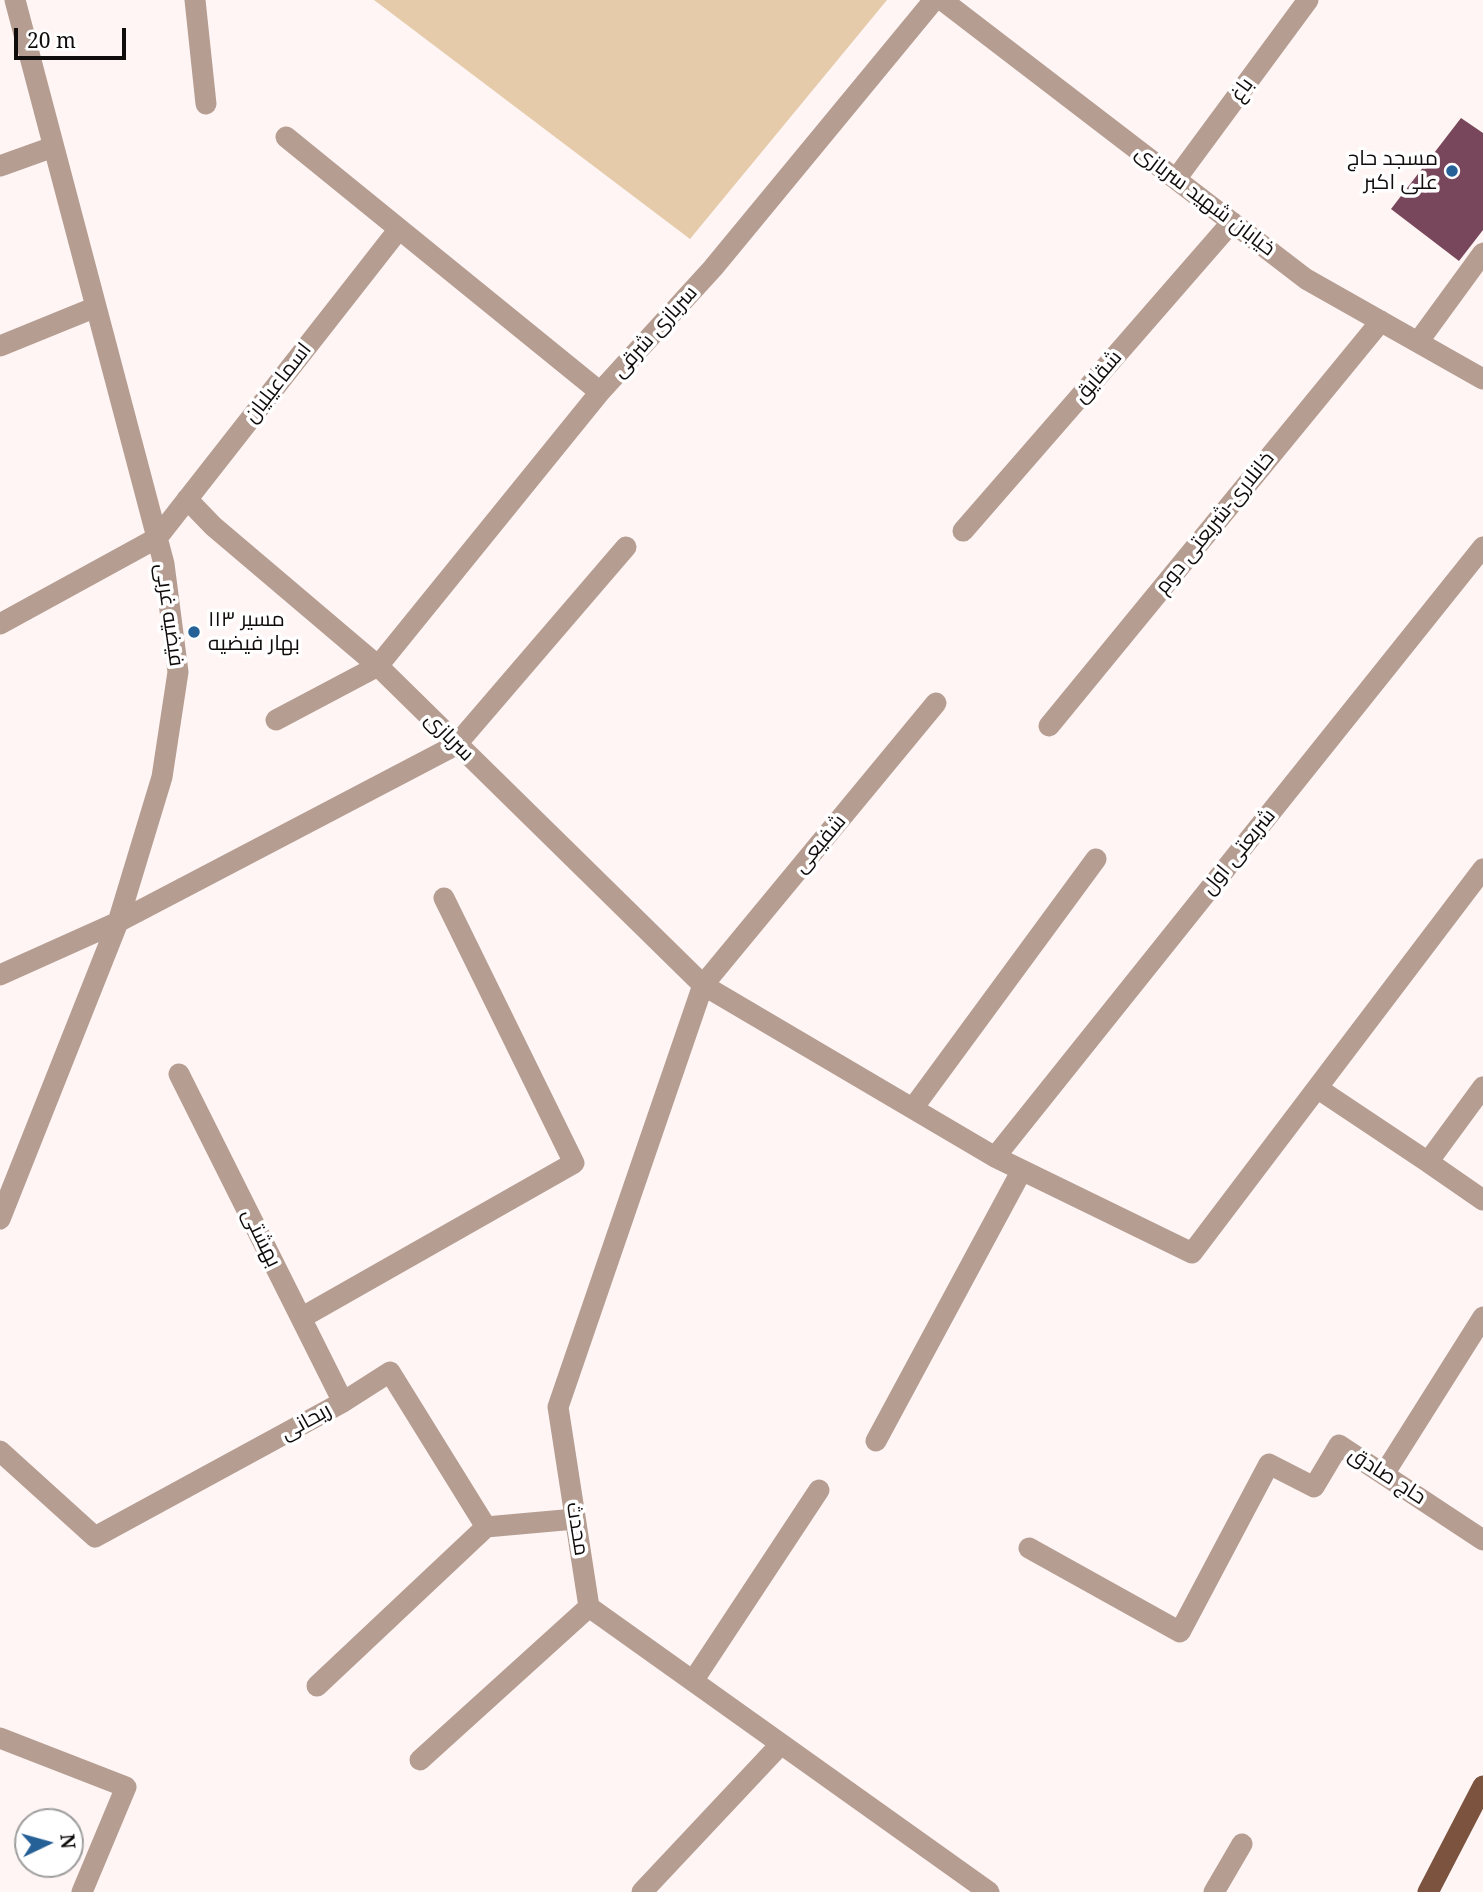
<!DOCTYPE html>
<meta charset="utf-8">
<style>
body{margin:0}
#map{position:relative;width:1483px;height:1892px;overflow:hidden;background:#fff5f4;font-family:"Noto Serif",serif}
canvas{display:block}
.north{position:absolute;left:14px;top:1808px;width:70px;height:70px;box-sizing:border-box;background:#fff;border:2px solid #9f9e9e;border-radius:50%;rotate:85deg;font-size:19px;font-weight:700;line-height:28px;text-align:center;color:#100c0c}
.north::after{content:'';display:block;margin:auto;width:24px;height:32px;background:#256097;clip-path:polygon(50% 0,100% 100%,50% 72%,0 100%)}
.scale{position:absolute;left:14px;top:28px;width:112px;height:32px;box-sizing:border-box;border:4px solid #100c0c;border-top:0;padding-left:9px;font-size:21px;line-height:24px;white-space:nowrap;color:#100c0c;-webkit-text-stroke:5px #fff;paint-order:stroke}
</style>
<div id="map">
<canvas width="1483" height="1892"></canvas>
<div class="north">N</div>
<div class="scale">20 m</div>
</div>
<script>
const g = document.querySelector('canvas').getContext('2d');
g.lineJoin = 'round';
function fill(path, color) {
  g.fillStyle = color;
  g.fill(path, 'evenodd');
}
function toPath(rows) {
  const path = new Path2D();
  for (const r of rows) {
    path.moveTo(r[0], r[1]);
    for (let i = 2; i < r.length; i += 2) path.lineTo(r[i], r[i + 1]);
  }
  return path;
}
function stroke(path, color, width, dash) {
  g.strokeStyle = color;
  g.lineWidth = width;
  g.lineCap = dash ? 'butt' : 'round';
  g.setLineDash(dash || []);
  g.stroke(path);
}
function label(font, color, halo, rows, align = 'center') {
  g.font = font + ' "Noto Serif",Cairo,serif';
  g.lineWidth = 7;
  g.setLineDash([]);
  g.textBaseline = 'middle';
  g.strokeStyle = halo;
  g.fillStyle = color;
  for (const [text, x, y, turn = 0] of rows) {
    g.save();
    g.translate(x, y);
    g.rotate((+turn || 0) * Math.PI / 180);
    g.textAlign = isNaN(turn) ? turn : align;
    if (halo) g.strokeText(text, 0, 0);
    g.fillText(text, 0, 0);
    g.restore();
  }
}
fill(toPath([
 [374,0,887,0,690,239]
]), '#e5cbaa');
fill(toPath([
 [1461,118,1483,133,1483,230,1459,261,1391,209]
]), '#79475b');
stroke(toPath([
 [195,0,206,104],
 [942,0,1306,279,1483,379],
 [286,137,600,392],
 [0,166,53,147],
 [1176,179,1308,0],
 [1418,342,1483,253],
 [0,346,96,307],
 [187,499,213,526,378,666,703,985,995,1157,1192,1253,1483,869],
 [963,531,1232,222],
 [0,624,157,538,399,229],
 [936,703,703,985,558,1407,589,1607,989,1892],
 [276,720,378,666,600,392,713,268,934,0],
 [1049,726,1381,321],
 [0,975,118,922,456,745,626,547],
 [179,1074,343,1402],
 [1483,1087,1428,1162,1483,1200],
 [1317,1088,1428,1162],
 [913,1108,1096,859],
 [995,1157,1483,547],
 [0,1219,118,922,162,777,178,672,164,564,15,0],
 [301,1318,574,1163,444,898],
 [876,1441,1022,1170],
 [0,1451,95,1537,343,1402,390,1372,486,1527,575,1519],
 [1384,1474,1483,1317],
 [1029,1548,1180,1632,1269,1464,1314,1487,1339,1445,1483,1540],
 [693,1681,819,1490],
 [317,1686,486,1527],
 [0,1738,126,1787,82,1892],
 [420,1760,589,1607],
 [642,1892,781,1744],
 [1214,1892,1242,1844]
]), '#b59d92', 21);
stroke(toPath([
 [1428,1892,1483,1786]
]), '#7b533f', 21);
for (const [x, y, r, color] of [
 [1452,171,7,"#256097"],
 [194,632,7,"#256097"]
]) {
  const dot = new Path2D();
  dot.arc(x, y, r, 0, 2 * Math.PI);
  g.fillStyle = color;
  g.fill(dot);
  stroke(dot, '#fff', 2.5);
}
label('21px', '#100c0c', '#fff', [
 ["باغ",1242,90,-54],
 ["خیابان شهید سربازی",1205,201,37],
 ["سربازی شرقی",655,332,-48],
 ["شقایق",1098,377,-49],
 ["اسماعیلیان",278,383,-52],
 ["خانلاری-شریعتی دوم",1215,523,-51],
 ["فیضیه غربی",169,615,82],
 ["سربازی",449,737,45],
 ["شفیعی",820,844,-50],
 ["شریعتی اول",1239,852,-51],
 ["بهشتی",261,1238,64],
 ["ریحانی",306,1422,-29],
 ["حاج صادق",1387,1476,33],
 ["محدث",577,1529,81]
]);
label('21px', '#100c0c', '#fff', [
 ["مسجد حاج",1438,159],
 ["علی اکبر",1438,183],
 ["مسیر ۱۱۳",208,620,"left"],
 ["بهار فیضیه",208,644,"left"]
], 'right');
</script>
